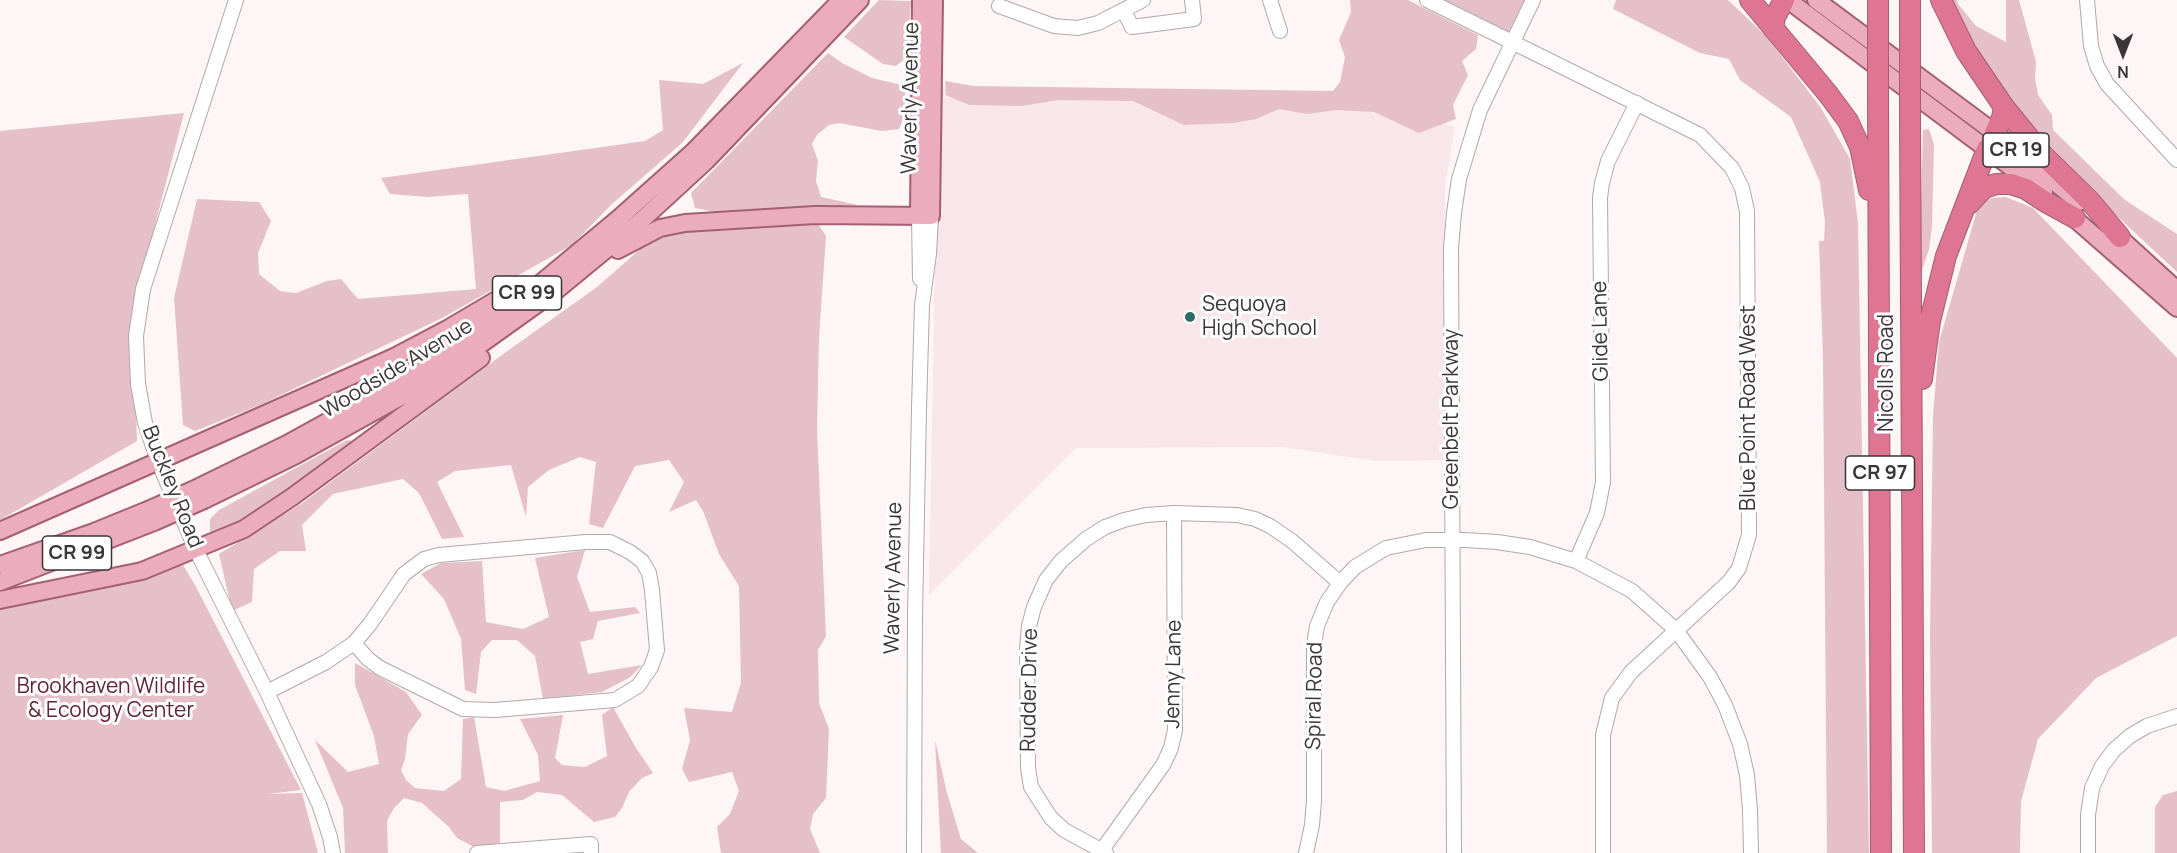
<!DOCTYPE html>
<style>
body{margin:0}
#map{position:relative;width:2177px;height:853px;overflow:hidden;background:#fef5f7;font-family:Manrope,sans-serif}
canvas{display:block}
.north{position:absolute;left:2093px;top:24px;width:60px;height:60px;-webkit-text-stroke:4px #fff;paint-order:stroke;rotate:180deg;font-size:16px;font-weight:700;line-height:24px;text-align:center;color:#3a3637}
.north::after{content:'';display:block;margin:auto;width:21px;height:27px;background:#3a3637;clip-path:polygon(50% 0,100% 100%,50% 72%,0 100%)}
</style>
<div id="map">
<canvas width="2177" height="853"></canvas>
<div class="north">N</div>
</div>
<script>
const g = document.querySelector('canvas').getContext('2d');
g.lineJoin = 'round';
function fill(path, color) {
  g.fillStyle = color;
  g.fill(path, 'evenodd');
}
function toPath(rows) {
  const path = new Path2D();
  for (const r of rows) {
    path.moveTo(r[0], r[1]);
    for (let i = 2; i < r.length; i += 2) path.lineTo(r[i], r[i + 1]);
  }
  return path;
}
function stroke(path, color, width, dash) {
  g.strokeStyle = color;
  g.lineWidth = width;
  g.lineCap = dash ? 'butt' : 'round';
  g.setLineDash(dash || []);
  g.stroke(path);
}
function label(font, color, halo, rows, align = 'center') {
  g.font = font + ' Manrope,sans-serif';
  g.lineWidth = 6;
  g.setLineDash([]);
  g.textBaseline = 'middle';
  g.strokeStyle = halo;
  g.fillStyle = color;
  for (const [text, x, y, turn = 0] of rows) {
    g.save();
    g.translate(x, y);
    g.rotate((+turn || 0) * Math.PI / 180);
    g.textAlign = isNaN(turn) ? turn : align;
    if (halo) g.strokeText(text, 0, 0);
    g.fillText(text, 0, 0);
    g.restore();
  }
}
fill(toPath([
 [938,88,1347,93,1455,127,1445,186,1448,460,1376,461,1283,447,1076,448,929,595]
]), '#f8e6ea');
fill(toPath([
 [879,0,911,1,907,57,896,66,883,64,844,37],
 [1350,0,1408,0,1478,35,1476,49,1462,61,1468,75,1453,105,1456,119,1419,133,1374,112,1336,110,1307,114,1279,109,1256,119,1233,123,1184,125,1133,101,1058,100,1022,106,969,105,946,95,945,81,974,86,1333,91,1340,82,1345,57,1339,40,1351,12],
 [1439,0,1525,0,1507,36],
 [1616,0,1728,0,1767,37,1821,108,1850,159,1858,223,1869,853,1827,853,1823,359,1819,241,1824,241,1825,222,1820,182,1791,117,1740,80,1729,59,1700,53,1613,9],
 [1951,0,1957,0,1958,4,1976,26,2006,42,2006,0,2019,0,2036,62,2035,78,2038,95,2052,115,2053,130,2125,200,2177,234,2177,272,2057,160,1966,38],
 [828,53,842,63,872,78,906,86,904,117,899,129,882,131,839,123,829,125,817,135,812,144,818,161,816,181,821,197,858,205,721,213,695,208,691,193],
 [743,63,683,142,610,206,572,245,442,318,260,405,195,431,183,425,174,298,197,199,259,202,271,221,258,253,259,274,280,291,296,293,327,281,341,279,358,299,476,289,468,194,427,197,390,194,381,178,645,141,663,130,659,80,703,84],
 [184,113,132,314,137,441,0,520,0,131],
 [1929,129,1934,145,1932,226,1929,249,1919,279,1923,130],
 [2006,197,2033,208,2177,358,2177,636,2096,678,2038,739,2021,801,2020,853,1932,853,1930,634,1933,416,1939,342,1978,207,1991,198],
 [818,224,826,236,819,337,817,430,826,636,818,650,819,703,829,729,826,798,813,814,810,829,820,853,721,853,717,827,730,814,739,791,732,772,689,782,682,769,690,740,684,708,732,712,741,683,739,586,719,554,703,511,696,500,669,512,684,482,669,460,635,466,603,528,589,524,596,462,580,457,549,470,528,487,526,517,511,465,455,471,437,482,464,537,442,539,419,493,403,479,333,494,302,525,306,551,280,551,254,569,252,602,232,611,219,554,301,504,506,352,597,287,646,244,663,235,690,230],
 [347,440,355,441,258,513,210,532,210,519,219,510],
 [585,550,577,577,590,612,635,607,640,613,598,621,593,639,580,642,588,674,642,665,629,678,602,692,543,699,535,656,517,640,492,640,481,652,476,694,465,690,461,639,444,599,421,574,441,563,482,561,486,622,523,629,549,617,535,558],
 [183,565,195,585,301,790,268,794,302,793,318,853,0,853,0,607,99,588],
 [355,663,406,692,422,715,408,734,405,759,401,770,406,780,415,788,444,791,461,779,463,719,474,717,486,787,504,791,540,781,538,755,520,719,563,715,555,758,562,765,585,767,607,756,602,715,613,707,636,748,653,773,642,778,629,792,622,808,615,817,594,822,562,795,537,792,523,800,500,802,500,843,474,847,457,838,449,827,422,803,404,798,394,808,387,821,388,853,345,853,343,808,315,740,348,772,379,764,374,736,355,685],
 [935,740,947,793,961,839,978,853,941,853],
 [2177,791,2177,853,2155,853,2155,807,2163,795]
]), '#e5c0c9');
const minor = toPath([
 [236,0,143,289,136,336,138,384,145,423,158,461,196,550,267,692,319,804,330,837,333,853],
 [1270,0,1280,31],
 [1427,0,1700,135,1732,168,1742,188,1747,211,1749,535,1739,568,1729,582,1631,672,1612,698,1603,735,1603,853],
 [2087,0,2091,46,2097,66,2107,84,2177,160],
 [999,6,1054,26,1078,28,1098,23,1143,0],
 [1124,11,1132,27,1194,19,1192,0],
 [919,216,920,279],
 [586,542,610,542,630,552,642,561,649,573,652,590,657,650,651,667,638,686,615,700,495,710,463,709,380,668,368,659,354,643,370,624,404,574,424,559,439,555,586,542],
 [1576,561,1597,513,1603,482,1600,198,1602,183,1608,161,1637,103],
 [267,692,326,662,354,643],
 [1102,850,1163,765,1171,748,1175,730,1174,513],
 [477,853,591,844,591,853],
 [914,853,915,616,919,408,922,305,929,254,931,216],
 [1106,853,1064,830,1051,818,1031,787,1028,768,1027,649,1029,626,1034,607,1046,580,1061,561,1086,539,1105,527,1124,520,1146,515,1174,513,1237,515,1255,519,1270,526,1292,541,1340,583],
 [1306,853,1312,825,1314,801,1314,645,1317,626,1327,602,1340,583,1355,567,1386,548,1426,540,1465,540,1497,542,1530,547,1576,561,1632,591,1676,630,1710,677,1725,705,1740,744,1747,775,1750,810,1751,853],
 [1454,853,1451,248,1454,213,1459,179,1480,110,1533,0],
 [2088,853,2088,815,2092,788,2102,766,2114,750,2130,736,2147,726,2177,716]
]);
const major = toPath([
 [1788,0,2044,192],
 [1816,0,1995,133,2079,202],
 [2066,211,2177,308],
 [919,216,921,0],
 [2110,229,2177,290],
 [618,250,660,228,685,223,815,215,931,216,934,0],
 [199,487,287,444,374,396,458,342,541,283,618,219,693,152,841,0],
 [204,500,296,455,413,390,456,362,558,289,643,219,706,161,860,0],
 [0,531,392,358,449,328,515,289],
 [0,565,94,532,148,510],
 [0,582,154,522],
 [0,600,142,571,244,529,292,497,481,358]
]);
const highway = toPath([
 [1750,0,1828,94,1848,121,1860,147,1869,190],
 [1878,0,1878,19],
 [1910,0,1910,42],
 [1941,0,1966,51,2004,107,2043,155,2090,201,2120,237],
 [1773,28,1775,17,1784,0],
 [1878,94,1881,853],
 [1910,118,1914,853],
 [1995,133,2002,118,2004,107],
 [1969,204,1984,188,1996,184,2011,184,2026,189,2044,201,2075,218],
 [1922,379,1930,321,1946,256,1987,149]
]);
stroke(minor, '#b1a8aa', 16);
stroke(major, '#a45f73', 20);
stroke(highway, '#a45f73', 22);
stroke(minor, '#fff', 14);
stroke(major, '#ebacbe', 16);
stroke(highway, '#dd7593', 20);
const majorBridge = toPath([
 [148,510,199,487],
 [154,522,204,500]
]);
const highwayBridge = toPath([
 [1878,19,1878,94],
 [1910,42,1910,118]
]);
stroke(majorBridge, '#a45f73', 20, []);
stroke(highwayBridge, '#a45f73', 22, []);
stroke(majorBridge, '#ebacbe', 16);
stroke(highwayBridge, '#dd7593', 20);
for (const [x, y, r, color] of [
 [1190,317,6,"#286f65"]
]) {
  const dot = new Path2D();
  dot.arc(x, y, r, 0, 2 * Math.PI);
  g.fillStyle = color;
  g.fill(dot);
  stroke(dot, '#fff', 2);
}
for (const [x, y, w] of [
 [2016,150,66],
 [527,293,69],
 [1880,473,69],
 [77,553,69]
]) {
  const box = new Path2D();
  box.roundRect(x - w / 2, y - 17, w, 34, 4.5);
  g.fillStyle = '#fff';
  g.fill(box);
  stroke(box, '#3a3637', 1.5);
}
label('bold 20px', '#3a3637', null, [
 ["CR 19",2016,150],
 ["CR 99",527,293],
 ["CR 97",1880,473],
 ["CR 99",77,553]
]);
label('21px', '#3a3637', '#fff', [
 ["Waverly Avenue",911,98,-89],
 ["Glide Lane",1601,331,-91],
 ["Woodside Avenue",397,369,-31],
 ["Nicolls Road",1887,373,-90],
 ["Blue Point Road West",1749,408,-90],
 ["Greenbelt Parkway",1452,419,-90],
 ["Buckley Road",172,487,68],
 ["Waverly Avenue",894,578,-89],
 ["Jenny Lane",1174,674,-89],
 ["Rudder Drive",1030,690,-89],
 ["Spiral Road",1315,696,-89]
]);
label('21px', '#3a3637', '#fff', [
 ["Sequoya",1202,305],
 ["High School",1202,329]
], 'left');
label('21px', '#612337', '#fff', [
 ["Brookhaven Wildlife",111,687],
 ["& Ecology Center",111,711]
]);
</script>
